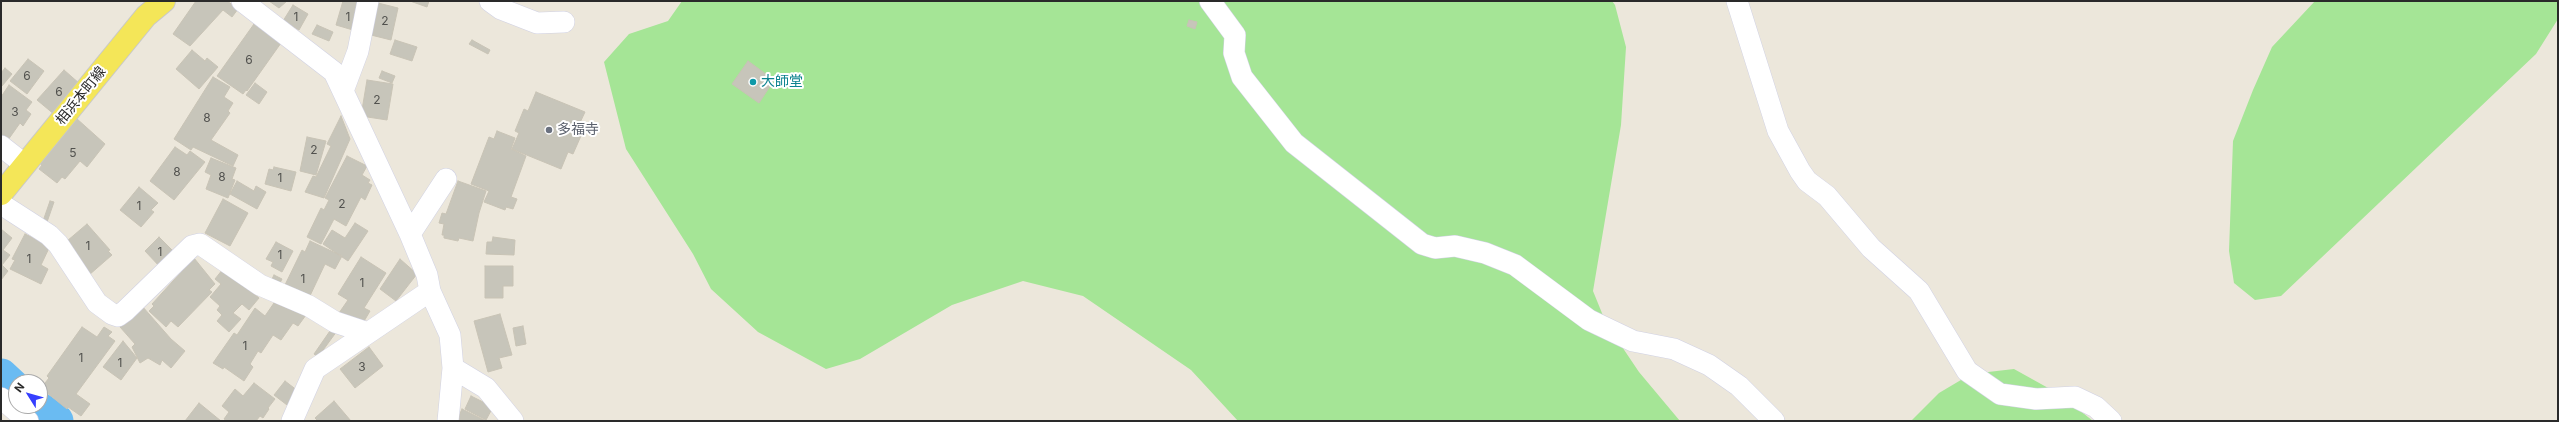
<!DOCTYPE html>
<meta charset="utf-8">
<style>
body{margin:0}
#map{position:relative;width:2559px;height:422px;overflow:hidden;background:#ece7db;font-family:Inter,sans-serif}
canvas{display:block}
.frame{position:absolute;inset:0;border:2px solid #2a2a2a;pointer-events:none}
.north{position:absolute;left:8px;top:374px;width:40px;height:40px;box-sizing:border-box;background:#fff;border:1px solid #aaa;border-radius:50%;rotate:307deg;font-size:11px;font-weight:700;line-height:16px;text-align:center;color:#2a2a2a}
.north::after{content:'';display:block;margin:auto;width:14px;height:18px;background:#363fff;clip-path:polygon(50% 0,100% 100%,50% 72%,0 100%)}
</style>
<div id="map">
<canvas width="2559" height="422"></canvas>
<div class="frame"></div>
<div class="north">N</div>
</div>
<script>
const g = document.querySelector('canvas').getContext('2d');
g.lineJoin = 'round';
function fill(path, color) {
  g.fillStyle = color;
  g.fill(path, 'evenodd');
}
function toPath(rows) {
  const path = new Path2D();
  for (const r of rows) {
    path.moveTo(r[0], r[1]);
    for (let i = 2; i < r.length; i += 2) path.lineTo(r[i], r[i + 1]);
  }
  return path;
}
function stroke(path, color, width, dash) {
  g.strokeStyle = color;
  g.lineWidth = width;
  g.lineCap = dash ? 'butt' : 'round';
  g.setLineDash(dash || []);
  g.stroke(path);
}
function label(font, color, halo, rows, align = 'center') {
  g.font = font + ' Inter,"Noto Sans JP",sans-serif';
  g.lineWidth = 4;
  g.setLineDash([]);
  g.textBaseline = 'middle';
  g.strokeStyle = halo;
  g.fillStyle = color;
  for (const [text, x, y, turn = 0] of rows) {
    g.save();
    g.translate(x, y);
    g.rotate((+turn || 0) * Math.PI / 180);
    g.textAlign = isNaN(turn) ? turn : align;
    if (halo) g.strokeText(text, 0, 0);
    g.fillText(text, 0, 0);
    g.restore();
  }
}
fill(toPath([
 [682,1,1612,1,1615,5,1626,47,1621,125,1593,291,1606,323,1639,372,1680,421,1238,421,1191,370,1083,296,1023,281,952,305,860,359,826,369,758,332,711,289,693,254,626,149,604,62,629,34,668,21],
 [2315,1,2558,1,2558,19,2536,54,2281,296,2255,300,2234,283,2229,251,2233,141,2253,90,2272,47],
 [2014,369,2059,394,2093,421,1911,421,1939,393,1971,374]
]), '#a5e596');
stroke(toPath([
 [1,376,16,390],
 [34,406,56,421]
]), '#6abbf2', 35);
const building = toPath([
 [196,1,227,1,238,9,232,17,223,10,190,46,173,34,196,1],
 [269,1,287,1,279,8,269,1],
 [343,1,361,1,353,30,336,25,343,1],
 [410,1,429,1,427,7,410,1],
 [378,3,398,8,391,40,371,35,378,3],
 [293,5,308,14,299,30,283,21,293,5],
 [1189,20,1197,22,1195,29,1187,26,1189,20],
 [254,24,281,43,247,91,246,90,243,94,217,76,254,24],
 [317,25,333,32,329,41,312,34,317,25],
 [395,40,417,47,412,61,390,54,395,40],
 [472,40,490,50,488,54,469,44,472,40],
 [192,50,205,61,207,58,218,67,199,89,176,69,192,50],
 [28,59,44,71,27,94,10,81,28,59],
 [748,61,774,80,759,103,732,84,748,61],
 [5,68,12,74,2,86,1,73,5,68],
 [64,70,80,84,55,115,37,100,64,70],
 [382,71,395,76,392,83,379,78,382,71],
 [213,77,230,87,224,97,233,103,228,111,230,113,211,140,238,155,233,166,193,147,191,150,174,139,213,77],
 [367,80,393,84,387,120,361,116,367,80],
 [255,83,267,92,259,104,246,95,255,83],
 [9,85,32,102,26,110,31,114,23,126,20,123,8,140,1,135,1,97,9,85],
 [536,92,585,112,578,127,584,129,573,154,568,152,561,169,512,149,519,133,515,131,524,109,528,111,536,92],
 [341,116,350,139,324,198,305,192,313,176,316,177,331,146,327,144,341,116],
 [76,118,105,144,87,167,80,161,65,179,62,177,57,183,39,169,42,165,39,163,76,118],
 [497,131,515,138,511,149,526,156,511,197,517,199,513,209,506,207,505,210,484,202,489,191,471,184,489,137,494,139,497,131],
 [307,137,326,141,316,175,300,171,307,137],
 [175,147,187,155,190,151,205,162,174,200,150,181,175,147],
 [347,156,367,166,362,175,370,180,368,183,372,185,365,200,361,197,346,226,334,219,321,244,307,237,321,208,324,210,329,200,325,198,347,156],
 [211,158,236,168,232,179,235,180,228,198,206,189,211,175,205,172,211,158],
 [274,167,296,172,291,191,265,184,269,169,273,170,274,167],
 [237,181,254,191,256,186,266,192,257,209,230,194,237,181],
 [458,181,486,191,479,213,473,241,459,238,458,241,444,238,444,235,442,235,444,224,439,223,442,213,446,214,458,181],
 [139,187,158,203,151,210,154,212,141,227,120,210,139,187],
 [223,199,248,213,230,246,205,233,223,199],
 [50,201,54,202,46,225,42,224,50,201],
 [355,223,368,231,348,261,323,244,332,230,345,238,355,223],
 [87,224,110,250,108,251,112,255,89,275,67,241,87,224],
 [1,229,12,238,3,250,10,255,2,265,8,271,1,280,1,229],
 [25,234,50,246,41,265,48,269,41,284,10,269,15,260,12,259,25,234],
 [159,237,176,254,161,268,145,251,159,237],
 [493,237,515,240,514,255,486,254,487,242,492,242,493,237],
 [310,241,342,256,335,269,325,264,308,300,283,289,302,250,305,252,310,241],
 [276,242,293,251,282,272,271,266,273,262,266,259,276,242],
 [361,257,386,273,364,308,370,311,363,323,339,313,348,300,338,294,361,257],
 [194,258,215,284,209,290,212,292,178,327,171,321,166,327,149,311,154,306,152,304,194,258],
 [400,259,417,274,396,301,380,289,400,259],
 [485,266,513,266,513,286,503,286,503,298,485,298,485,266],
 [223,269,259,298,249,310,242,304,233,313,241,319,229,332,217,321,222,315,217,310,220,306,210,297,221,284,215,279,223,269],
 [274,275,282,279,278,287,270,283,274,275],
 [274,303,306,315,298,326,293,323,281,340,273,335,261,353,258,351,250,364,253,367,244,381,224,367,223,369,213,363,234,333,237,335,255,308,265,316,274,303],
 [142,306,171,339,185,351,171,368,162,360,160,365,148,358,140,363,132,347,135,344,120,327,142,306],
 [500,314,512,355,499,358,502,368,488,372,474,321,500,314],
 [523,326,526,344,516,346,513,328,523,326],
 [82,327,97,337,104,327,112,332,108,336,115,341,76,394,90,404,81,416,68,407,67,409,41,388,49,378,47,376,82,327],
 [332,328,337,331,318,357,314,354,332,328],
 [123,341,137,358,121,380,103,367,123,341],
 [369,347,383,366,355,388,340,369,369,347],
 [285,381,298,391,287,405,274,395,285,381],
 [254,383,275,399,268,408,269,409,263,418,260,416,256,421,227,421,224,419,229,412,222,406,235,389,243,396,254,383],
 [471,396,493,407,486,420,465,409,471,396],
 [334,401,351,421,318,421,315,418,334,401],
 [199,403,221,421,185,421,199,403],
 [462,409,486,421,460,421,458,418,462,409]
]);
fill(building, '#c7c5ba');
stroke(building, '#c8c3b5', 1);
const minor = toPath([
 [242,1,334,72,410,234,427,275,430,291,450,335,453,368,448,421],
 [490,1,501,9,537,23,564,22],
 [1210,1,1235,35,1234,53,1242,77,1294,143,1422,244,1435,248,1455,246,1485,253,1515,265,1589,320,1633,341,1674,349,1709,365,1739,386,1774,421],
 [1737,1,1778,131,1800,171,1807,181,1827,196,1871,248,1919,291,1967,371,2000,394,2036,399,2075,397,2096,407,2111,421],
 [343,91,358,51,368,1],
 [1,146,24,164],
 [1,204,49,235,58,244,97,303,112,314,118,316,125,311,192,246,200,244,260,285,309,306,335,322,368,333],
 [410,234,446,179],
 [453,368,486,388,513,421],
 [1,398,28,421],
 [292,421,315,369,430,291]
]);
const major = toPath([
 [1,194,146,16,164,1]
]);
stroke(minor, '#d0d1e3', 22);
stroke(major, '#c8c8c8', 24);
stroke(minor, '#fff', 21);
stroke(major, '#f4e658', 22);
for (const [x, y, r, color] of [
 [753,82,4,"#0f9aa8"],
 [549,130,4,"#6b7280"]
]) {
  const dot = new Path2D();
  dot.arc(x, y, r, 0, 2 * Math.PI);
  g.fillStyle = color;
  g.fill(dot);
  stroke(dot, '#fff', 1.5);
}
label('12px', '#51514e', null, [
 ["1",296,17],
 ["1",348,17],
 ["2",385,21],
 ["6",249,60],
 ["6",27,76],
 ["6",59,92],
 ["2",377,100],
 ["3",15,112],
 ["8",207,118],
 ["2",314,150],
 ["5",73,153],
 ["8",177,172],
 ["8",222,177],
 ["1",280,178],
 ["2",342,204],
 ["1",139,206],
 ["1",88,246],
 ["1",160,252],
 ["1",280,255],
 ["1",29,259],
 ["1",303,279],
 ["1",362,283],
 ["1",245,346],
 ["1",81,358],
 ["1",120,363],
 ["3",362,367]
]);
label('14px', '#0d838f', '#fff', [
 ["大師堂",761,82]
], 'left');
label('14px', '#2a2a2a', '#fff', [
 ["相浜本町線",81,96,-51]
]);
label('14px', '#5b616d', '#fff', [
 ["多福寺",557,130]
], 'left');
</script>
